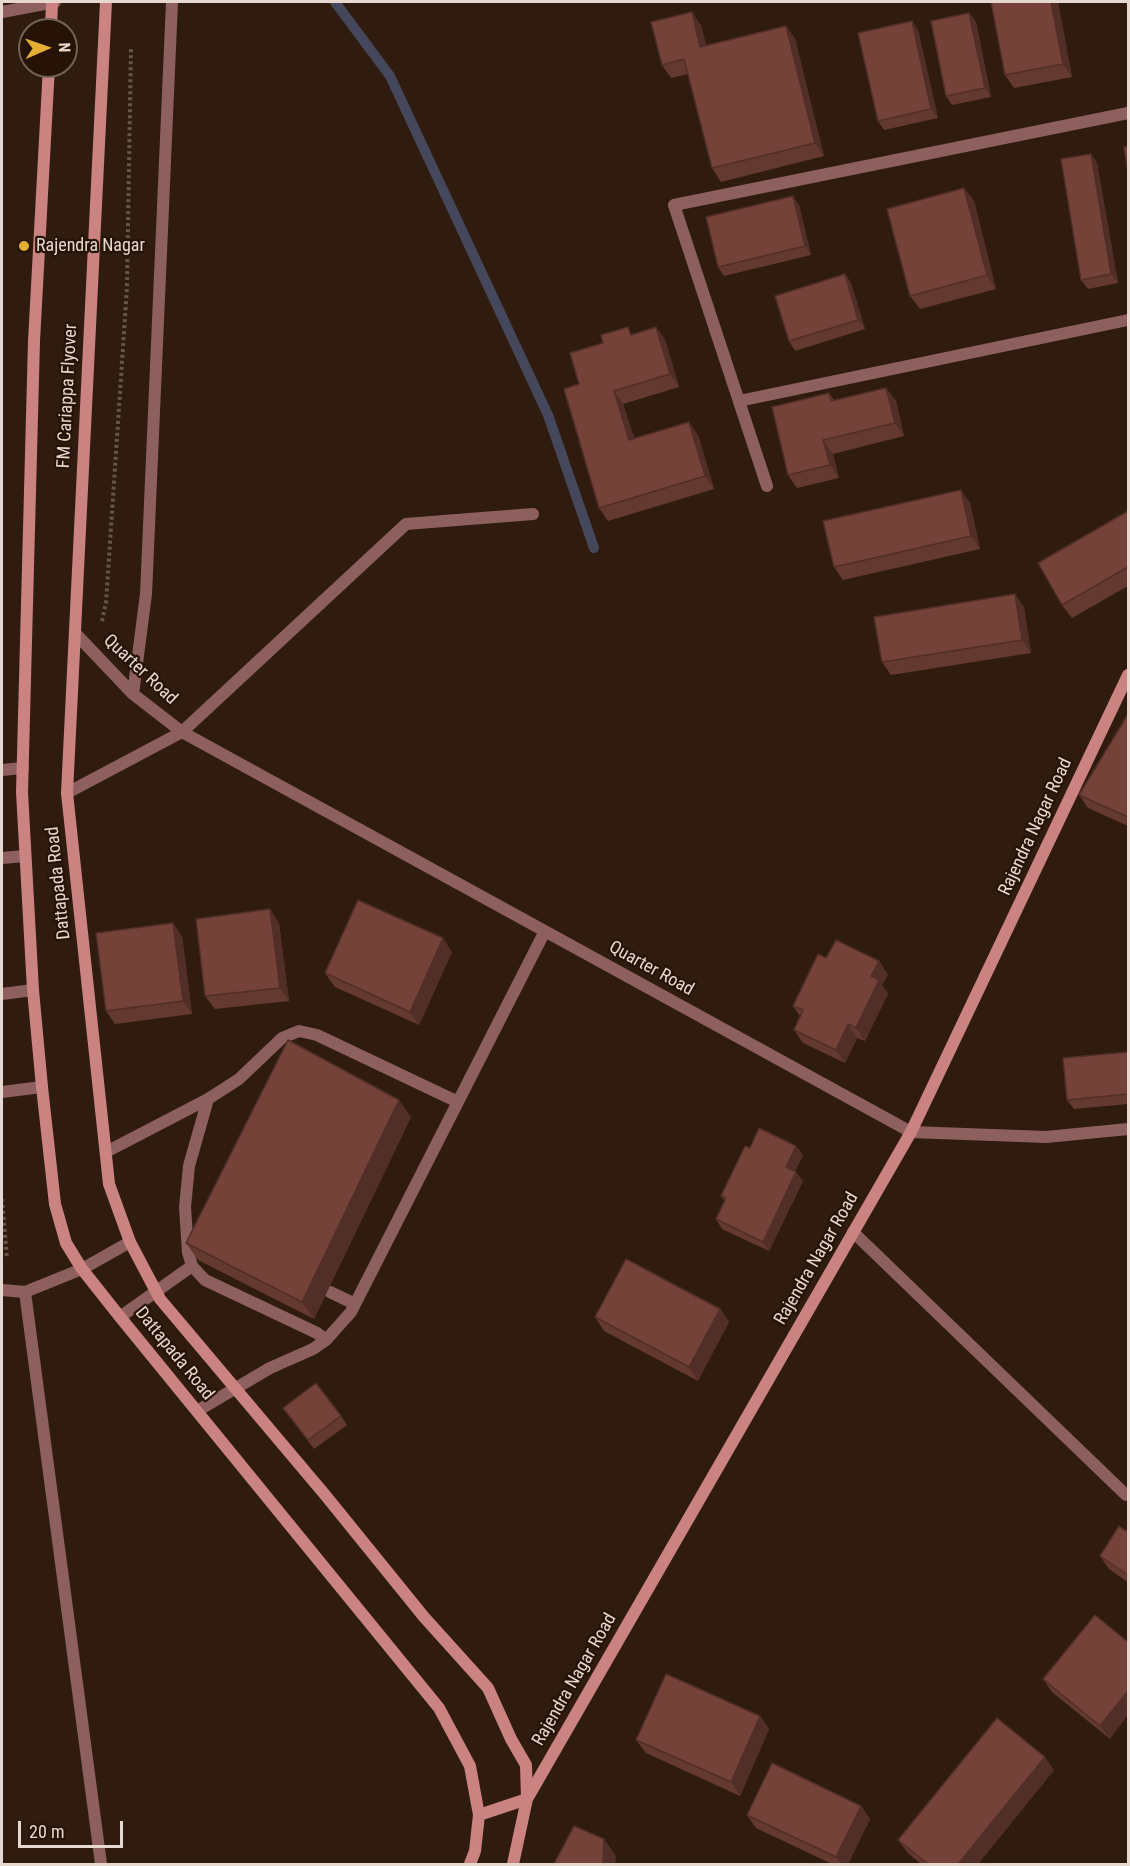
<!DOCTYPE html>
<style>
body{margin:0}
#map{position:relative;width:1130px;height:1866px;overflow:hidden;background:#301c0e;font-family:"Roboto Condensed",sans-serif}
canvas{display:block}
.frame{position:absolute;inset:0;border:3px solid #e6d8cf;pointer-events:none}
.north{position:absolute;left:18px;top:18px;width:60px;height:60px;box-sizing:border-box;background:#261306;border:2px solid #736256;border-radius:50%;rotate:88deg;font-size:16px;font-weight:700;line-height:24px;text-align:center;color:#e6d8cf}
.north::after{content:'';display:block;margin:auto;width:21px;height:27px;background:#e4ae35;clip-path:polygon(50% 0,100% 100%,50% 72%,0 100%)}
.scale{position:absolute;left:18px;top:1821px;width:105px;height:27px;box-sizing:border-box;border:3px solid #e6d8cf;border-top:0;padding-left:8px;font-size:18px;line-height:21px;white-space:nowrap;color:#e6d8cf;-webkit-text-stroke:4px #261306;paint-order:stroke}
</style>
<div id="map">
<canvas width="1130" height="1866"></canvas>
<div class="frame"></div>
<div class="north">N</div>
<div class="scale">20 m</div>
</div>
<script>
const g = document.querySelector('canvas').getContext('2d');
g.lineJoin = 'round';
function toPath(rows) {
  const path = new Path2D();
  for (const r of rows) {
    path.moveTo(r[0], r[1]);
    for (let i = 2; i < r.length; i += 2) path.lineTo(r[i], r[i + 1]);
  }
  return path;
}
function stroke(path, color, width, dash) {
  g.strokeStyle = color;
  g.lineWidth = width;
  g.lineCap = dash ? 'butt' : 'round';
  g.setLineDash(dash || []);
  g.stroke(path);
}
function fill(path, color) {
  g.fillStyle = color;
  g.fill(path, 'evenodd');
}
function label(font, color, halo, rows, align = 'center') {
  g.font = font + ' "Roboto Condensed",sans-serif';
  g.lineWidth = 4.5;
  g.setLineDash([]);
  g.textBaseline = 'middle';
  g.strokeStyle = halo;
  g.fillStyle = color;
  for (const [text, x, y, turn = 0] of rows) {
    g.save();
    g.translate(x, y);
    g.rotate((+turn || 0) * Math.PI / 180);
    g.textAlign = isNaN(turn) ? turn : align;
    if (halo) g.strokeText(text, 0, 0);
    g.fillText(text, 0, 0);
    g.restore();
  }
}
stroke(toPath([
 [335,2,390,76,548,415,594,548]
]), '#45485c', 10);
stroke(toPath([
 [102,621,106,603,127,287,131,47],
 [2,1199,7,1259]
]), '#685549', 4, [3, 3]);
stroke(toPath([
 [2,12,55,2],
 [739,401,1128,320],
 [767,486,674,205,1128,113],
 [75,633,133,694,182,732,911,1132,1046,1137,1128,1129],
 [133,694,146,594,172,2],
 [2,770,23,768],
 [67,793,182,732,406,524,533,514],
 [2,858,25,856],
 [2,994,33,990],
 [2,1092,42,1087],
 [208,1099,189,1166,185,1207,188,1252,192,1266,205,1280,317,1333,326,1340],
 [106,1152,208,1099,239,1079,282,1038,299,1031,317,1035,458,1102],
 [853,1232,1126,1495],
 [2,1290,25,1292,82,1269,130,1242],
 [25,1292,101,1864],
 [330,1292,355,1304],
 [120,1317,192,1266],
 [197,1411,270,1368,313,1349,326,1340,351,1312,545,931]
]), '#8d605f', 12);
stroke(toPath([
 [106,2,67,793,109,1184,130,1242,160,1299,326,1496,424,1617,488,1688,511,1739,526,1765,527,1799,513,1864],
 [51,30,52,2],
 [49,66,34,341,22,792,33,990,42,1087,55,1204,66,1243,82,1269,120,1317,439,1708,470,1766,479,1815,475,1851,470,1864],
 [479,1815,527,1799,911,1132,1128,675]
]), '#cb8381', 12);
fill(toPath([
 [991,2,1058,2,1072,77,1014,88,1005,75],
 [969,13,976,22,991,97,952,105,946,96],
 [701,25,706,45,786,26,795,39,824,156,721,182,712,168,688,74,671,78,662,65],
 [918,30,938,118,884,130,878,121],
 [1091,154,1097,163,1118,283,1088,289,1081,280],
 [964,188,974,201,996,289,920,309,910,296],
 [799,205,811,255,724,276,718,267],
 [845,274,851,283,865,329,795,351,789,341],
 [656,327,665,340,679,387,623,404,634,438,698,435,714,489,608,521,599,508,579,384,603,343],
 [886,388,896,401,904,436,833,454,839,478,797,488,788,475,829,393,834,400],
 [970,503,980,549,843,580,834,567],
 [1128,511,1128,586,1072,618,1062,605],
 [1024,607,1031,653,891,675,882,662],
 [1128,714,1128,826,1088,808,1079,795],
 [270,909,279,923,289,1001,215,1009,205,996],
 [182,936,192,1014,115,1024,106,1011],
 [452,952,419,1025,335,987,325,973],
 [826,958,888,974,882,985,888,994,865,1041,857,1038,845,1063,803,1043,794,1030,800,1016,793,1006],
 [1128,1052,1128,1104,1074,1109,1067,1100],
 [411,1117,314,1319,198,1260,186,1243],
 [796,1146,803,1155,795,1171,803,1181,769,1251,722,1229,716,1219,725,1201,721,1196,750,1148],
 [720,1309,729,1322,698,1381,604,1331,595,1317],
 [341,1416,347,1425,314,1449,290,1417],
 [1128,1527,1128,1582,1109,1569,1100,1556,1126,1531],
 [1095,1615,1110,1739,1052,1692,1043,1679],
 [760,1716,769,1729,740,1796,646,1753,636,1740],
 [1054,1770,978,1864,921,1864,908,1853,898,1840],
 [861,1806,870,1819,848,1864,832,1864,756,1828,747,1815]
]), '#643930');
fill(toPath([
 [1051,2,1058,2,1072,77,1063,64],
 [692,12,701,25,710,60,700,47],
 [969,13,976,22,991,97,985,88],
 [912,21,918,30,938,118,931,109],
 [786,26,795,39,824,156,815,143],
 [1091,154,1097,163,1118,283,1111,274],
 [964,188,974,201,996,289,987,275],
 [793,196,799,205,811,255,805,246],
 [845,274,851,283,865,329,858,320],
 [656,327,665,340,679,387,670,374],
 [886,388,896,401,904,436,895,423],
 [614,391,623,404,638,453,629,440],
 [689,422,698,435,714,489,705,476],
 [823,440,833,454,839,478,830,465],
 [961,490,970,503,980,549,971,536],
 [1015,594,1024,607,1031,653,1022,640],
 [270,909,279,923,289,1001,280,988],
 [173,923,182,936,192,1014,183,1001],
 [443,938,452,952,419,1025,410,1012],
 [879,961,888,974,882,985,888,994,865,1041,856,1028,871,976],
 [848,1024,857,1038,845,1063,836,1050],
 [399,1100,411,1117,314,1319,302,1302],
 [796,1146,803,1155,793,1176,786,1167],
 [796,1172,803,1181,769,1251,763,1242],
 [720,1309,729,1322,698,1381,689,1367],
 [1128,1691,1128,1715,1110,1739,1100,1726],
 [760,1716,769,1729,740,1796,731,1782],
 [1045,1757,1054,1770,978,1864,958,1864],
 [861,1806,870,1819,848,1864,841,1864,836,1857],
 [604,1839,616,1856,615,1864,603,1864]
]), '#512e27');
const building = toPath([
 [991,2,1051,2,1063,64,1005,75,991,2],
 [692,12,700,47,786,26,815,143,712,168,684,59,662,65,651,22,692,12],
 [969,13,985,88,946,96,931,21,969,13],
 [912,21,931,109,878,121,858,33,912,21],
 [1124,147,1128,147,1128,173,1124,147],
 [1091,154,1111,274,1081,280,1061,159,1091,154],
 [964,188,987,275,910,296,887,209,964,188],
 [793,196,805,246,718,267,706,217,793,196],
 [845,274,858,320,789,341,775,296,845,274],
 [628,327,631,335,656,327,670,374,614,391,629,440,689,422,705,476,599,508,564,389,579,384,570,353,603,343,601,335,628,327],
 [886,388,895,423,823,440,830,465,788,475,772,407,829,393,831,401,886,388],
 [961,490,971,536,834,567,823,521,961,490],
 [1128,511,1128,567,1062,605,1038,563,1128,511],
 [1015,594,1022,640,882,662,874,617,1015,594],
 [1128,714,1128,817,1079,795,1128,714],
 [358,900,443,938,410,1012,325,973,358,900],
 [270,909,280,988,205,996,196,919,270,909],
 [173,923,183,1001,106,1011,96,933,173,923],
 [836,940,879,961,871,976,879,980,856,1028,848,1024,836,1050,794,1030,803,1010,793,1006,818,954,826,958,836,940],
 [288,1040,399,1100,302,1302,186,1243,288,1040],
 [1128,1052,1128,1094,1067,1100,1063,1058,1128,1052],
 [759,1128,796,1146,786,1167,796,1172,763,1242,716,1219,726,1198,721,1196,745,1146,750,1148,759,1128],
 [626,1259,720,1309,689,1367,595,1317,626,1259],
 [316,1383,341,1416,308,1440,283,1408,316,1383],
 [1119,1526,1126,1531,1128,1527,1128,1575,1100,1556,1119,1526],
 [1095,1615,1128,1642,1128,1691,1100,1726,1043,1679,1095,1615],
 [666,1674,760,1716,731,1782,636,1740,666,1674],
 [997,1718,1045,1757,958,1864,928,1864,898,1840,997,1718],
 [772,1763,861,1806,836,1857,747,1815,772,1763],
 [574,1826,604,1839,603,1864,554,1864,574,1826]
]);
fill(building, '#744238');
stroke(building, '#512e27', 1.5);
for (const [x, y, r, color] of [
 [24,246,6,"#e4ae35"]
]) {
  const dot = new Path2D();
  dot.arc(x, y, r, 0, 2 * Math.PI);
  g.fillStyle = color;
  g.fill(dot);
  stroke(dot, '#261306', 2);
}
label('18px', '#e6d8cf', '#261306', [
 ["Rajendra Nagar",36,246]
], 'left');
label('18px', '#e6d8cf', '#261306', [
 ["FM Cariappa Flyover",68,396,-87],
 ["Quarter Road",140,670,43],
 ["Rajendra Nagar Road",1036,827,-65],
 ["Dattapada Road",59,883,-96],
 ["Quarter Road",651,969,29],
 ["Rajendra Nagar Road",817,1259,-60],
 ["Dattapada Road",174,1354,51],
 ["Rajendra Nagar Road",575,1680,-60]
]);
</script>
